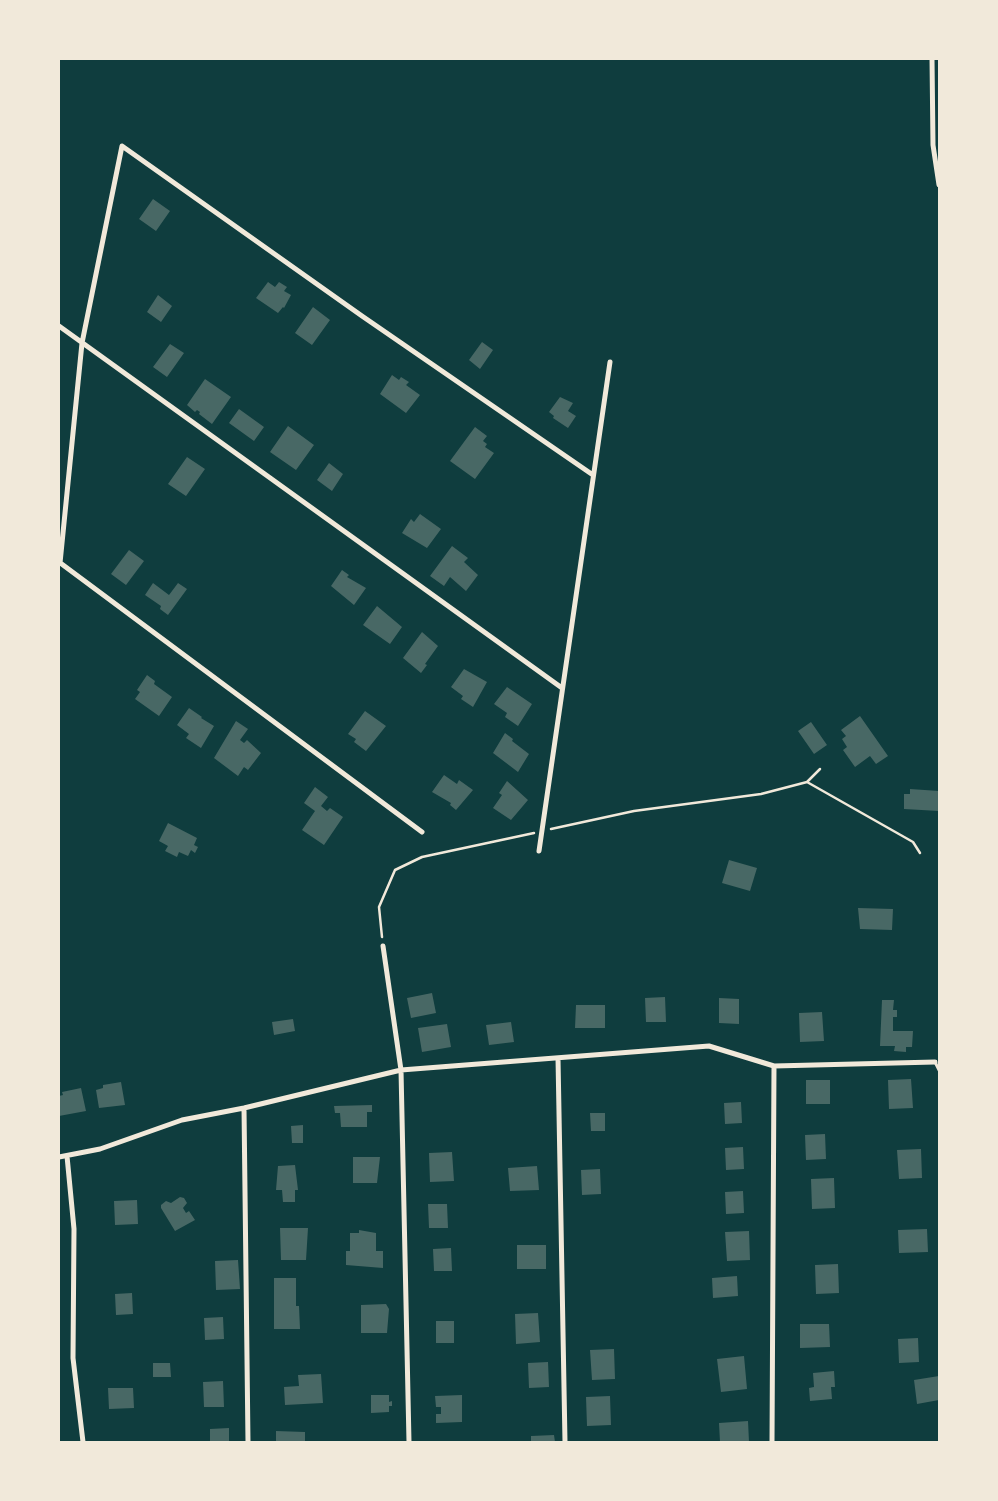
<!DOCTYPE html>
<style>
body{margin:0}
#map{position:relative;width:998px;height:1501px;overflow:hidden;background:#0f3d3e;font-family:"DM Sans",sans-serif}
canvas{display:block}
.frame{position:absolute;inset:0;border:60px solid #f1e9da;pointer-events:none}
</style>
<div id="map">
<canvas width="998" height="1501"></canvas>
<div class="frame"></div>
</div>
<script>
const g = document.querySelector('canvas').getContext('2d');
g.lineJoin = 'round';
function fill(path, color) {
  g.fillStyle = color;
  g.fill(path, 'evenodd');
}
function toPath(rows) {
  const path = new Path2D();
  for (const r of rows) {
    path.moveTo(r[0], r[1]);
    for (let i = 2; i < r.length; i += 2) path.lineTo(r[i], r[i + 1]);
  }
  return path;
}
function stroke(path, color, width, dash) {
  g.strokeStyle = color;
  g.lineWidth = width;
  g.lineCap = dash ? 'butt' : 'round';
  g.setLineDash(dash || []);
  g.stroke(path);
}
fill(toPath([
 [153,199,170,211,156,231,139,219],
 [268,282,275,287,279,282,287,287,284,291,291,295,284,308,283,307,278,313,256,298],
 [158,295,172,306,161,322,147,312],
 [313,307,330,320,312,345,295,333],
 [482,342,493,350,480,369,469,360],
 [170,344,184,353,167,377,153,367],
 [392,375,399,380,401,377,409,382,406,385,420,395,406,413,380,394],
 [205,379,231,397,212,424,199,414,200,412,197,410,195,412,187,405],
 [560,397,573,403,568,411,576,416,568,428,553,418,554,416,549,412],
 [239,409,264,427,254,441,229,423],
 [288,426,314,445,296,470,270,452],
 [475,427,487,436,483,441,487,444,485,447,494,453,475,479,450,461],
 [187,457,205,469,186,496,168,484],
 [329,463,343,474,332,491,317,480],
 [420,514,441,529,427,548,402,533,411,519,414,522],
 [452,546,468,558,464,562,478,575,466,591,450,577,444,586,430,576],
 [129,550,144,561,126,585,111,574],
 [342,570,349,575,347,577,366,588,354,605,331,586],
 [153,583,169,595,178,583,187,589,168,615,160,609,161,606,145,595],
 [377,606,402,627,390,644,363,625],
 [422,632,438,646,425,664,427,665,421,673,403,658],
 [464,669,487,682,473,707,461,699,463,696,451,687],
 [147,675,155,681,154,684,172,697,159,716,135,699,140,692,137,690],
 [507,687,532,704,518,726,505,717,507,713,494,704],
 [189,708,202,717,201,718,214,726,201,748,186,738,189,734,177,725],
 [365,711,386,726,366,751,354,742,356,739,348,734],
 [860,716,888,756,876,764,870,756,855,767,843,750,847,747,842,739,846,736,841,730],
 [236,721,248,729,240,740,244,743,247,740,261,753,248,770,244,767,238,776,214,758],
 [811,722,827,745,814,754,798,731],
 [505,733,513,739,512,741,529,754,518,772,493,753],
 [444,775,457,784,459,780,473,790,456,810,450,805,451,803,432,792],
 [507,781,528,800,511,820,493,808,502,795,499,793],
 [315,787,328,797,321,806,327,811,330,808,343,817,324,845,302,830,315,811,304,803],
 [910,789,939,791,939,811,904,809,904,794,910,794],
 [168,823,197,838,194,845,198,847,195,853,191,850,188,856,179,852,177,857,165,851,168,846,159,841],
 [729,860,757,868,750,891,722,883],
 [858,908,893,909,892,930,860,929],
 [432,993,436,1013,411,1018,407,998],
 [665,997,666,1022,646,1022,645,998],
 [719,998,739,999,739,1024,719,1023],
 [882,1000,894,1000,893,1010,897,1010,897,1017,893,1017,893,1031,913,1031,912,1047,906,1047,906,1052,894,1051,895,1046,880,1046],
 [576,1005,605,1005,605,1028,575,1028],
 [822,1012,824,1041,800,1042,799,1013],
 [293,1019,295,1031,274,1035,272,1022],
 [511,1022,514,1042,489,1045,486,1025],
 [447,1024,451,1047,422,1052,418,1028],
 [911,1079,913,1108,889,1109,888,1080],
 [806,1080,830,1080,830,1104,806,1104],
 [121,1082,125,1105,99,1108,96,1090,103,1088,103,1085],
 [81,1088,86,1111,59,1116,59,1096,63,1095,62,1092],
 [741,1102,742,1123,725,1124,724,1103],
 [372,1105,372,1112,367,1112,367,1127,341,1127,340,1113,335,1113,334,1106],
 [590,1113,605,1113,605,1131,591,1131],
 [303,1125,303,1143,292,1143,291,1126],
 [825,1134,826,1159,806,1160,805,1135],
 [743,1147,744,1169,726,1170,725,1148],
 [921,1149,922,1178,899,1179,897,1150],
 [452,1152,454,1181,430,1182,429,1153],
 [353,1157,380,1157,377,1183,353,1183],
 [295,1165,298,1190,295,1190,295,1202,283,1202,282,1190,276,1190,278,1166],
 [537,1166,539,1190,510,1191,508,1168],
 [600,1169,601,1194,582,1195,581,1170],
 [834,1178,835,1208,812,1209,811,1179],
 [743,1191,744,1213,726,1214,725,1192],
 [180,1197,184,1198,187,1203,183,1208,186,1213,189,1211,195,1220,175,1231,161,1208,161,1205,166,1201,171,1203],
 [137,1200,138,1224,115,1225,114,1201],
 [428,1204,447,1204,448,1228,429,1228],
 [280,1228,308,1228,306,1260,281,1260],
 [927,1229,928,1252,899,1253,898,1230],
 [359,1230,376,1233,376,1251,383,1251,383,1268,346,1265,346,1251,350,1251,350,1233,359,1233],
 [749,1231,750,1260,727,1261,725,1232],
 [517,1245,546,1245,546,1269,517,1269],
 [451,1248,452,1271,434,1271,433,1249],
 [238,1260,240,1289,216,1290,215,1261],
 [838,1264,839,1293,816,1294,815,1265],
 [737,1276,738,1296,713,1298,712,1278],
 [274,1278,296,1278,296,1306,299,1306,300,1329,274,1329],
 [132,1293,133,1314,116,1315,115,1294],
 [386,1304,389,1309,387,1333,361,1333,361,1305],
 [538,1313,540,1342,516,1344,515,1314],
 [223,1317,224,1339,205,1340,204,1318],
 [436,1321,454,1321,454,1343,436,1343],
 [800,1324,829,1324,830,1347,800,1348],
 [918,1338,919,1362,899,1363,898,1339],
 [614,1349,615,1379,592,1380,590,1350],
 [744,1356,747,1389,721,1392,717,1359],
 [548,1362,549,1387,529,1388,528,1363],
 [153,1363,170,1363,171,1377,153,1377],
 [834,1371,835,1387,831,1387,832,1399,810,1401,809,1388,814,1387,813,1373],
 [321,1374,323,1403,285,1405,284,1387,299,1386,298,1375],
 [939,1376,939,1400,917,1404,914,1380],
 [223,1381,224,1407,204,1407,203,1382],
 [108,1388,133,1388,134,1408,109,1409],
 [371,1395,389,1395,389,1402,392,1401,392,1406,389,1406,389,1412,371,1413],
 [462,1395,462,1422,436,1423,436,1414,441,1414,441,1407,436,1407,435,1396],
 [610,1396,611,1425,587,1426,586,1397],
 [748,1421,749,1442,720,1442,719,1423],
 [229,1428,229,1442,210,1442,210,1429],
 [276,1431,305,1432,305,1442,276,1442],
 [554,1435,555,1442,531,1442,531,1436]
]), '#486865');
stroke(toPath([
 [807,782,913,842,920,853],
 [551,829,634,811,761,794,807,782,820,769],
 [382,937,379,907,395,870,422,857,534,833]
]), '#f1e9da', 2.5);
stroke(toPath([
 [935,1062,939,1070]
]), '#f1e9da', 3);
stroke(toPath([
 [932,59,933,145,939,185],
 [59,326,562,688],
 [59,562,422,832],
 [60,563,82,343,122,146,362,316,593,475],
 [539,851,610,362],
 [383,946,401,1070,409,1442],
 [558,1058,565,1442],
 [244,1108,248,1442],
 [67,1156,74,1229,73,1358,83,1442],
 [59,1157,100,1149,182,1120,244,1108,401,1070,709,1046,774,1066,935,1062],
 [772,1442,774,1066]
]), '#f1e9da', 5);
</script>
